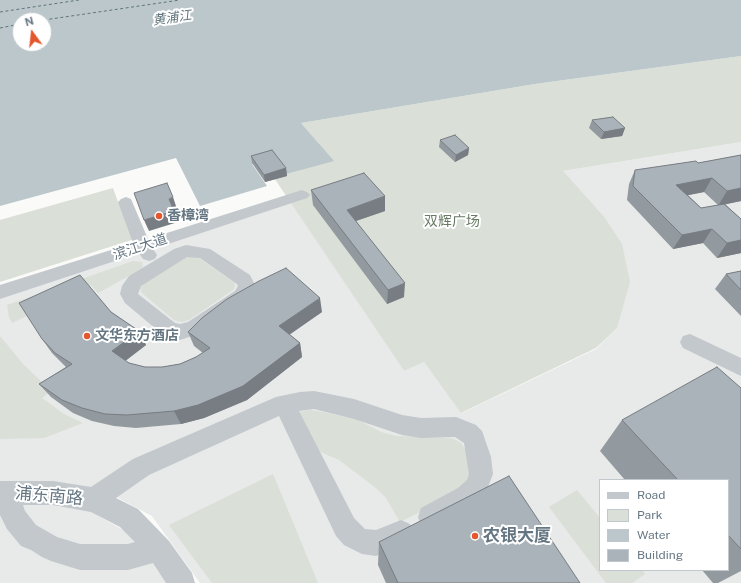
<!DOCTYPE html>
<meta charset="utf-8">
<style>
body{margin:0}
#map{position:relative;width:741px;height:583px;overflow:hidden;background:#fafaf8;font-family:"Public Sans",sans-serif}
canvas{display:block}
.legend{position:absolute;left:599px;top:479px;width:130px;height:92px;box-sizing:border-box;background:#fff;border:1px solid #c1c8cd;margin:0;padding:5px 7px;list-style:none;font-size:12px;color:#657683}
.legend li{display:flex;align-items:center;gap:8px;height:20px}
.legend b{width:20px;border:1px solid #c1c8cd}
.north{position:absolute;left:12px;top:12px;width:40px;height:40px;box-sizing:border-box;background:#fff;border:1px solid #c1c8cd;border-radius:50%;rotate:345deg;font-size:11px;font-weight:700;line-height:16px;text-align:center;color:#657683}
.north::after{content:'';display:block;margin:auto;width:14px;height:18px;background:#e4572e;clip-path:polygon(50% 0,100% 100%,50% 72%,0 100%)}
</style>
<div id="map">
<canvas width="741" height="583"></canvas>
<ul class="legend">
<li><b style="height:5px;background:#c3c8cc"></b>Road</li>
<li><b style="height:11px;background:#dadfd7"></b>Park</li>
<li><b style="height:11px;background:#bbc7cb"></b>Water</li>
<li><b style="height:11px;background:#aab3b9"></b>Building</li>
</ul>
<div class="north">N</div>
</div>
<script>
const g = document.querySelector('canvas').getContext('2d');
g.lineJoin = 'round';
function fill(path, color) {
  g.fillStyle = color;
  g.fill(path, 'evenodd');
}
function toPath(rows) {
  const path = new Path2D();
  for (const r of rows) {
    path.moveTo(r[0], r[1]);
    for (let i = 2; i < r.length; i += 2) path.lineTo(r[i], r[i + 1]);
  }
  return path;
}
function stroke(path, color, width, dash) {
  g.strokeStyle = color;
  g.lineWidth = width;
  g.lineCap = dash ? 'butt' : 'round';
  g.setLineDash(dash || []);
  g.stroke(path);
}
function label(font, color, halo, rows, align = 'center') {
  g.font = font + ' "Public Sans","Noto Sans SC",sans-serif';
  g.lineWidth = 4;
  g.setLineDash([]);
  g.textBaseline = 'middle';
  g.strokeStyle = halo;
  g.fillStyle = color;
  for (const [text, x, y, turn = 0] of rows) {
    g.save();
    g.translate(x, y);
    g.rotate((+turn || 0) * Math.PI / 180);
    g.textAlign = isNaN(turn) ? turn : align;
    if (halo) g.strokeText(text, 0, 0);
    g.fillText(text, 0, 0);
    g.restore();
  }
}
fill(toPath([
 [741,142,741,583,200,583,152,516,105,491,0,483,0,297,291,202,404,371,424,362,462,413,596,349,617,328,563,171],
 [600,480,728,480,728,570,600,570],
 [52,502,90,511,125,531,155,558,170,583,0,583,0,503]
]), '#e8e9e9');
fill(toPath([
 [741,56,741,142,563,171,605,218,622,244,630,282,617,328,596,348,461,413,424,362,404,371,262,160,319,144,301,123,535,84],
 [113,188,118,202,144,236,0,282,0,220],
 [191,256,199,258,234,282,235,286,233,290,189,320,182,322,174,320,142,293,140,288,145,282,184,258],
 [133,261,142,262,143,267,136,272,98,293,91,285,12,323,9,317,7,305],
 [0,336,24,365,51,391,42,398,64,414,83,423,44,438,0,439],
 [310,410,323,412,358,420,381,432,396,436,446,438,454,439,461,443,467,452,471,471,468,480,454,495,400,522,386,498,376,488,339,460,316,450,298,412],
 [273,474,318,583,212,583,169,525],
 [577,490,600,518,600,570,642,570,645,574,632,583,606,583,549,507]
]), '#dadfd7');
fill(toPath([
 [0,0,741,0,741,56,535,84,301,123,334,161,286,174,252,164,267,186,200,206,176,158,0,206],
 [20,20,44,20,44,44,20,44]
]), '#bbc7cb');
stroke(toPath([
 [0,12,79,0],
 [44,20,180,0],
 [0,28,20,24]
]), '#60757c', 1, [3, 2.5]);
fill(toPath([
 [302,190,307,192,310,195,307,198,153,249,157,255,155,259,149,261,143,259,139,253,0,299,0,285,133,243,118,202,121,199,126,197,131,199,148,239,302,190],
 [186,245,210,249,250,275,256,287,247,301,201,333,180,340,162,334,125,303,120,294,122,286,129,276,174,249,186,245],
 [187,257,200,258,237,284,238,286,235,291,188,322,180,324,175,323,138,294,141,286,187,257],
 [690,334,741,358,741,376,683,348,680,342,683,336,690,334],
 [314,391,354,399,402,415,421,418,456,417,476,425,482,431,491,457,493,474,485,495,476,506,439,526,430,529,421,526,418,517,421,508,458,488,467,480,469,474,464,443,455,437,421,438,402,435,354,419,314,409,299,411,354,518,365,529,376,530,401,520,410,524,414,533,410,542,376,556,362,554,344,545,336,536,279,416,149,475,116,498,138,509,169,541,192,573,195,583,166,583,153,563,128,570,80,570,51,561,42,557,31,550,21,546,7,529,0,515,0,481,53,481,91,487,133,459,276,397,300,392,314,391],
 [23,505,53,505,91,512,120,527,135,542,128,544,80,544,57,537,36,525,25,511,23,505]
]), '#c3c8cc');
fill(toPath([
 [592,120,625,128,622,136,601,139,589,128],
 [440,140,469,148,468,155,455,162,439,147],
 [741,155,741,201,725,204,741,219,741,253,717,258,703,243,673,249,627,200,629,184,635,170,698,163],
 [704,192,718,205,701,208,688,195],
 [251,156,286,168,287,176,265,182,252,163],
 [311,190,385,211,356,221,404,297,387,304,313,205],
 [741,271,741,316,715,289,726,274],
 [111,312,139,331,146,345,125,361,129,363,145,367,162,367,180,364,196,357,203,353,194,346,188,332,322,312,289,334,300,343,302,357,247,400,204,418,181,424,136,428,114,426,92,421,73,413,51,397,39,384,66,367,52,353,42,339],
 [741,388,741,571,718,583,713,583,702,570,728,570,728,480,625,480,600,451,622,420],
 [379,542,580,583,386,583,378,565]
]), '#929a9f');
fill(toPath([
 [625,128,622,136,601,139,604,132],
 [469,148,468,155,455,162,456,155],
 [286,168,287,176,265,182,264,175],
 [712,178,704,192,669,199,676,185],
 [741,188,741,201,718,206,727,191],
 [385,196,385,211,347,224,347,210],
 [173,197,177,209,173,210,169,199],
 [174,211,178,222,149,231,144,220],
 [712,229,703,243,673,249,682,235],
 [741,240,741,253,717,258,727,243],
 [405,283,404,297,387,304,388,290],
 [320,298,322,312,282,340,279,326],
 [139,331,146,345,120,365,112,351],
 [300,343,302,357,247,400,204,418,181,424,174,411]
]), '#777d82');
const building = toPath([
 [613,117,625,128,604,132,592,120,613,117],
 [455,135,469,148,456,155,440,140,455,135],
 [272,150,286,168,264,175,251,156,272,150],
 [741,155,741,188,727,191,712,178,676,185,701,208,724,204,741,219,741,240,727,243,712,229,682,235,633,186,635,170,696,161,698,163,741,155],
 [364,173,385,196,347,210,405,283,388,290,311,190,364,173],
 [167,183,173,197,169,199,174,211,144,220,134,193,167,183],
 [286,268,320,298,279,326,300,343,243,386,198,405,174,411,127,415,105,414,82,408,62,400,39,384,72,364,55,353,42,339,19,303,80,275,111,312,139,331,112,351,129,363,145,367,162,367,180,364,196,357,210,348,188,332,202,318,227,299,259,281,286,268],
 [741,271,741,290,726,274,741,271],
 [717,367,741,388,741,549,728,535,728,480,678,480,622,420,717,367],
 [509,476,580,583,398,583,379,542,509,476]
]);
fill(building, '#aab3b9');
stroke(building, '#777d82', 1);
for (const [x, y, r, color] of [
 [159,216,4,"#e4572e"],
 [87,336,4,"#e4572e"],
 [475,536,4,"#e4572e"]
]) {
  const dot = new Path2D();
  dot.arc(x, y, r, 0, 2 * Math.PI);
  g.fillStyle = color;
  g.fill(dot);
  stroke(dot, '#fff', 1.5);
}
label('italic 13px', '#60757c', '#fff', [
 ["黄浦江",172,18,-8]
]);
label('bold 14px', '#657683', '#fff', [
 ["香樟湾",167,216],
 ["文华东方酒店",95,336]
], 'left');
label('14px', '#687a64', '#fff', [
 ["双辉广场",452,222]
]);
label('14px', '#657683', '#fff', [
 ["滨江大道",140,247,-18]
]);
label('17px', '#657683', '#fff', [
 ["浦东南路",49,496,5]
]);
label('bold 17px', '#657683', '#fff', [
 ["农银大厦",483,536]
], 'left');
</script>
